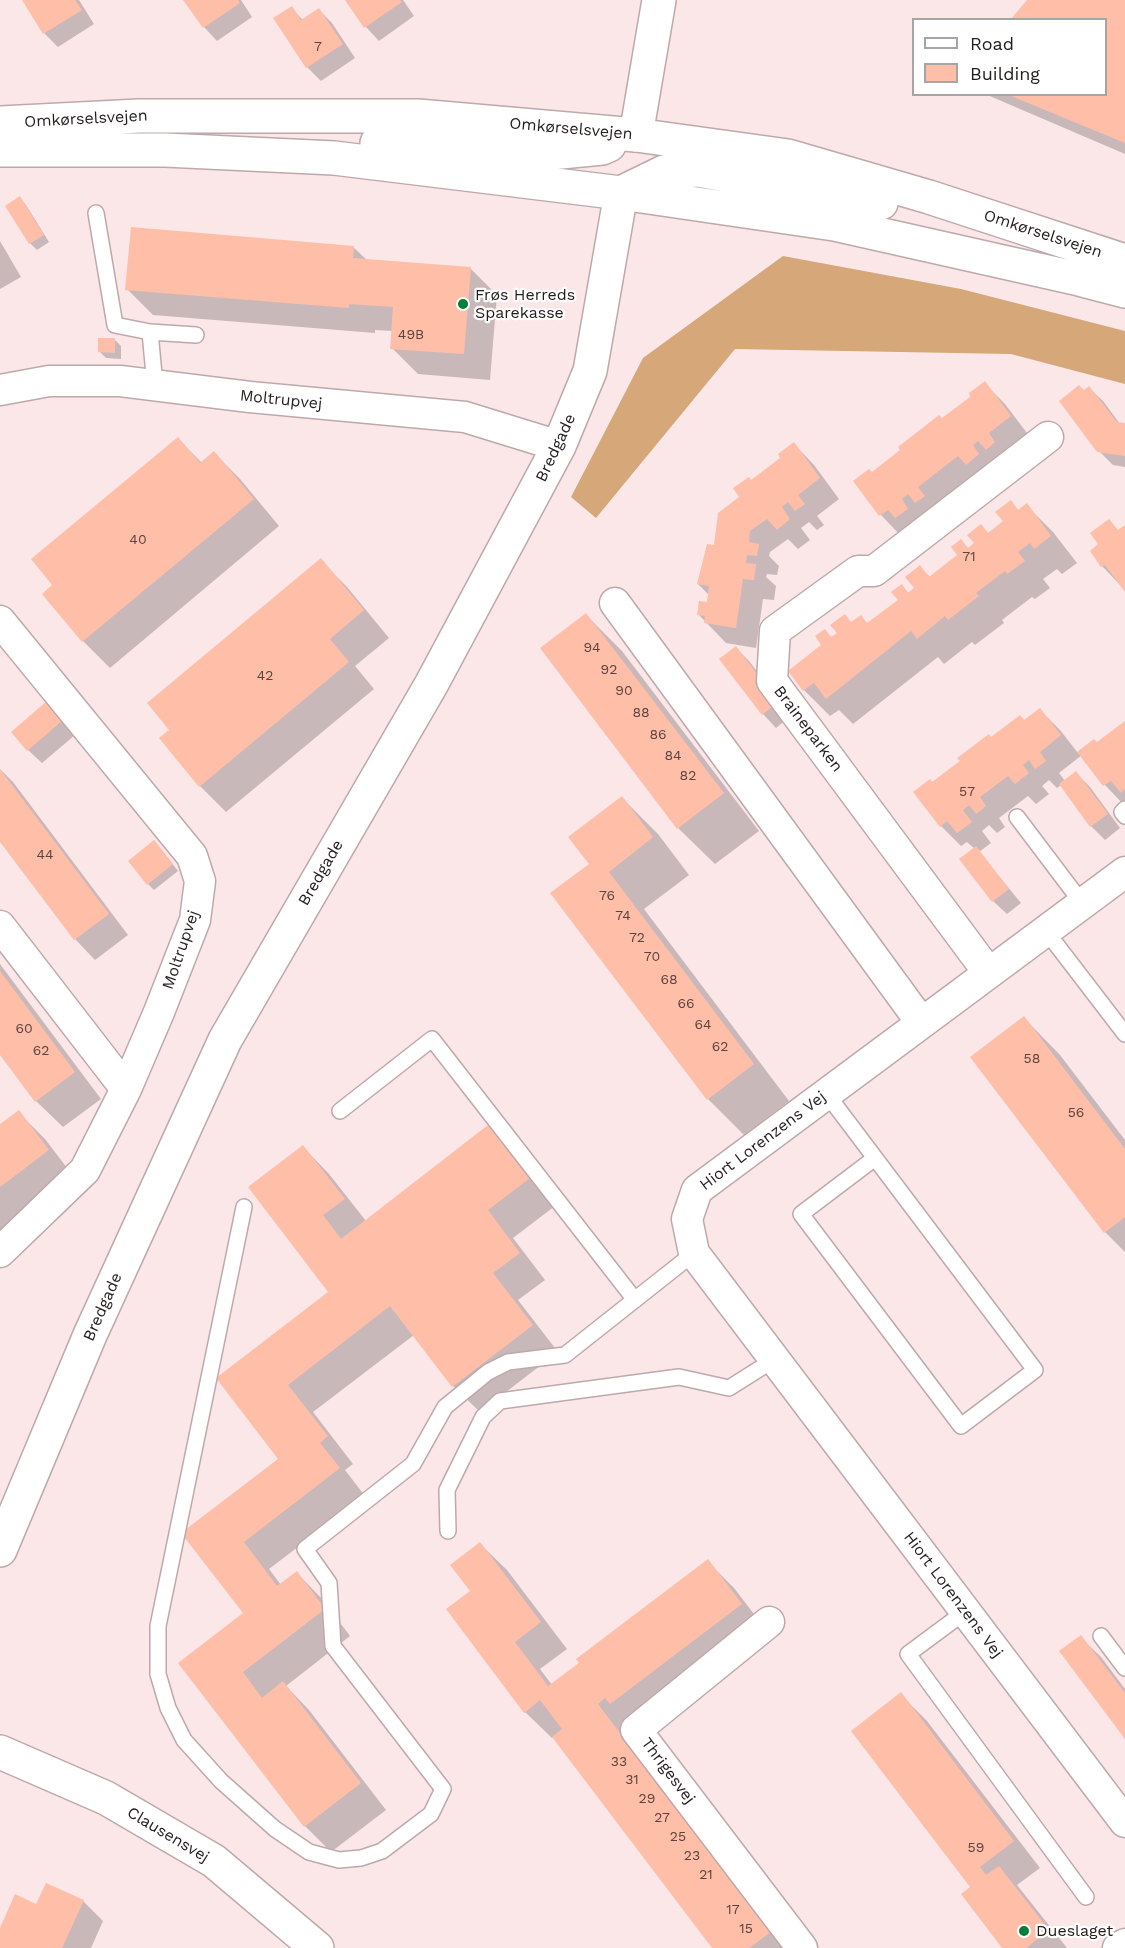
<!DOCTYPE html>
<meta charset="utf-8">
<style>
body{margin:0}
#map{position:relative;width:1125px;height:1948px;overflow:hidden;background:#fbe6e8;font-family:"Work Sans",sans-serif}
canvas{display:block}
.legend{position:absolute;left:912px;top:18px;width:195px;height:78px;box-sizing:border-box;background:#fff;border:2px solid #a7a4a4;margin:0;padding:8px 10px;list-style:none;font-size:18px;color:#231b1c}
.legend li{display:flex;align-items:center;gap:12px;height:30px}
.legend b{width:30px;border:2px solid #a7a4a4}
</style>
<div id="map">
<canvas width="1125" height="1948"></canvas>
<ul class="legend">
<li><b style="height:8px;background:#fff"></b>Road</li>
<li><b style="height:16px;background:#ffbea8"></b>Building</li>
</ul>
</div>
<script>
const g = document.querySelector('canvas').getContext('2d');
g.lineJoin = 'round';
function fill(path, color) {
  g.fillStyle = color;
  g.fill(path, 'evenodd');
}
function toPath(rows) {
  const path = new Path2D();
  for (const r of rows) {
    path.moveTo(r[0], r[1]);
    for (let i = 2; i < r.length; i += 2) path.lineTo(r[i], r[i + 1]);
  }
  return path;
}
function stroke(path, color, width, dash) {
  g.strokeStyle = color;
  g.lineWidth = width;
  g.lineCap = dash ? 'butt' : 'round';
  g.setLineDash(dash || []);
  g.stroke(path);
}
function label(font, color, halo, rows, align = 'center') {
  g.font = font + ' "Work Sans",sans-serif';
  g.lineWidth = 4.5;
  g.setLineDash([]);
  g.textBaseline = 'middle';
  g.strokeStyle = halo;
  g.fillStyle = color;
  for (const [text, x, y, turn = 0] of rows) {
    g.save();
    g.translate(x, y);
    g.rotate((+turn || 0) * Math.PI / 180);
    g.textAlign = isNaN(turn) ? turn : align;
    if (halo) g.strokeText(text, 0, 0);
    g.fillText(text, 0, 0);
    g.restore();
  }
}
fill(toPath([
 [783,256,961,289,1125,331,1125,384,1011,354,735,349,596,518,571,497,643,358]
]), '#d5a779');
fill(toPath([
 [23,0,79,0,94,24,58,47,44,33],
 [185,0,241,0,252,17,217,41,204,27],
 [347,0,403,0,414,16,379,41,366,27],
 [1030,0,1125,0,1125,154,985,94,1106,94,1106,20],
 [291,8,303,20,319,10,332,23,355,58,321,81,307,67,275,18],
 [20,198,26,205,49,242,37,250,30,243],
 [0,241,21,277,0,289],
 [353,247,367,260,470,268,497,295,490,380,418,374,392,348,393,331,375,330,375,333,153,315,127,289],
 [115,340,121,346,121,359,106,358,99,351],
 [984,383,1005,404,1030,437,901,536,881,515,855,482,872,474,972,397],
 [1089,388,1103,401,1120,424,1125,425,1125,467,1113,465,1099,451,1084,392],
 [178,439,202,463,214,453,240,479,279,526,110,668,83,641,44,594,54,585],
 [794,444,814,465,839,499,817,516,824,525,817,530,809,522,801,528,810,540,798,549,788,539,770,552,769,556,779,566,777,575,767,574,766,577,776,586,774,600,763,599,756,648,726,643,699,615,708,603,709,595,698,584,715,546,751,481,782,458],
 [1011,502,1019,511,1026,505,1053,532,1077,563,1062,574,1057,569,1043,579,1050,588,1035,599,1032,597,1002,620,1004,623,975,645,972,642,944,664,938,657,853,724,839,710,830,716,804,690,823,645,825,631,832,638,852,623,868,624,900,600,901,586,909,593,916,588,920,567,931,578,976,544,981,526,989,534,1005,522],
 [1109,521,1119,531,1125,527,1125,590,1102,566,1100,544],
 [321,561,347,587,389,638,355,666,374,689,226,812,200,786,172,730],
 [586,615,622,651,759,831,715,864,678,828],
 [736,648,749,661,791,716,776,728,763,714],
 [46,703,75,735,42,763,28,750],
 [1040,710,1060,730,1078,753,1097,744,1125,723,1125,806,1105,785,1082,755,1059,773,1065,781,1076,773,1090,787,1120,828,1105,840,1091,826,1061,785,1057,788,1049,780,1042,786,1049,794,1036,804,1028,796,999,818,1005,827,997,833,989,825,982,831,991,843,979,852,1021,903,1007,914,993,901,975,849,967,842,961,846,941,826,932,783,992,739,1025,722],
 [0,769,13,782,128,935,95,960,75,939,0,840],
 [622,798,658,834,689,875,644,909,789,1101,744,1135,708,1099,591,864],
 [161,849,178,871,154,890,148,884],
 [0,964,101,1099,63,1127,36,1101,0,1052],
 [1024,1018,1060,1055,1125,1140,1125,1252,1105,1232,972,1057],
 [18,1112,45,1139,74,1177,0,1233,0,1126],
 [488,1127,515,1153,555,1206,513,1238,545,1280,518,1300,558,1352,480,1412,453,1386,414,1335,313,1412,353,1464,345,1470,365,1496,269,1569,281,1585,297,1573,323,1600,350,1636,286,1686,309,1710,386,1810,331,1852,305,1826,180,1663,245,1613,183,1533,280,1459,218,1378,330,1292,303,1147,329,1174,366,1221],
 [480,1544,507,1570,567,1649,540,1669,552,1685,707,1561,734,1588,767,1631,637,1730,788,1948,714,1948,554,1736,552,1738,525,1712,472,1591],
 [1080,1637,1101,1657,1125,1689,1125,1737],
 [900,1694,927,1721,1040,1868,1017,1885,1067,1948,1004,1948,973,1888],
 [83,1901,103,1921,91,1948,0,1948,0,1932,37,1906]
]), '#0003');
fill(toPath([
 [22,0,75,0,82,10,43,34],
 [183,0,238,0,240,3,203,28],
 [345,0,400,0,402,2,364,28],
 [1027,0,1125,0,1125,143,1009,95,1106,94,1106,20,1010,20],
 [292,6,301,20,319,8,343,44,306,68,273,18],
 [20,196,44,235,29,244,5,206],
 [131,227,354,246,353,258,471,267,464,354,390,349,393,307,349,304,349,308,125,290],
 [98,338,115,338,115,353,98,352],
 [985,381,1011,416,989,433,995,442,986,450,978,441,973,445,979,454,966,465,958,456,918,487,925,496,915,503,908,494,902,499,908,509,895,518,888,510,879,516,853,481,869,469,872,472,900,450,898,447,939,415,942,418,970,397,969,393],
 [1079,385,1084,390,1089,386,1117,422,1125,423,1125,456,1097,452,1059,401],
 [178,437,200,463,214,451,254,499,82,642,42,594,52,585,31,559],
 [794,442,820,478,798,495,805,504,795,511,788,502,782,507,790,519,777,530,767,519,750,531,749,542,759,544,757,556,747,555,746,563,756,564,754,580,743,579,736,628,704,623,705,616,697,615,699,601,707,602,709,586,697,584,707,544,714,545,718,513,739,497,733,488,749,477,751,480,780,458,778,454],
 [1011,500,1018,510,1027,503,1051,536,1034,549,1030,543,1018,552,1025,561,1007,574,1005,571,976,593,979,596,948,620,945,616,917,639,911,631,826,699,814,683,803,691,788,671,821,645,815,636,825,629,831,637,837,633,830,625,845,614,851,622,861,615,867,623,898,600,891,592,902,584,908,593,914,588,905,577,920,565,929,577,957,555,951,547,961,539,968,548,974,543,967,535,981,524,988,533,1003,521,995,512],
 [1109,519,1118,530,1125,525,1125,592,1105,565,1101,567,1090,551,1098,544,1090,533],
 [321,558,364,610,330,639,349,662,199,787,159,738,169,730,147,703],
 [586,613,724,793,677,829,540,648],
 [736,646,778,702,762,715,719,659],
 [47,701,63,720,27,751,11,732],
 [1040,708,1061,735,1040,752,1046,761,1035,769,1029,760,1023,765,1029,773,1015,784,1008,776,980,797,986,806,976,814,969,805,963,810,972,822,957,833,947,821,940,827,913,792,930,779,932,782,960,761,957,758,989,734,991,737,1020,715,1024,720],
 [1125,721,1125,789,1121,793,1111,781,1103,786,1077,752,1094,739,1097,742],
 [0,769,109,914,74,940,0,842],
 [1076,771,1108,814,1090,827,1059,784],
 [622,796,653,837,609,872,754,1064,707,1100,550,893,589,864,568,837],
 [154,840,173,864,147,885,128,861],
 [976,846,1009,889,992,902,959,859],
 [0,971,75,1072,35,1102,0,1055],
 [1024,1016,1125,1149,1125,1217,1104,1233,970,1057],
 [19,1110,49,1150,0,1187,0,1124],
 [488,1125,530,1178,488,1210,520,1253,493,1273,533,1325,452,1387,390,1306,288,1385,328,1436,320,1443,340,1468,244,1542,277,1586,297,1571,325,1609,243,1672,262,1698,283,1681,361,1783,304,1827,178,1663,243,1613,181,1533,278,1459,216,1378,328,1292,248,1187,303,1145,345,1199,323,1215,341,1239],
 [480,1542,541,1622,515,1642,548,1686,579,1663,576,1659,708,1559,742,1604,610,1704,605,1698,598,1704,771,1932,749,1948,712,1948,552,1737,562,1729,540,1700,524,1713,446,1609,470,1591,450,1565],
 [1081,1635,1125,1693,1125,1739,1059,1651],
 [901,1692,1014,1841,980,1867,986,1875,999,1866,1049,1930,1026,1948,1002,1948,961,1894,970,1887,851,1731],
 [46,1883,84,1900,62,1948,0,1948,0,1928,15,1894,36,1904]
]), '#ffbea8');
const service = toPath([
 [96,213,115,325,150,332,155,385],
 [150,332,196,335],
 [1125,809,1122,812,1125,816],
 [1017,817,1082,903],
 [1046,931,1125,1034],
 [826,1093,1035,1370,961,1426,801,1214,875,1158],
 [340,1111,432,1039,635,1300],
 [244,1207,158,1626,158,1674,168,1708,184,1740,221,1781,275,1829,309,1852,339,1860,361,1858,382,1851,431,1814,443,1789,333,1646,329,1583,305,1549,413,1464,445,1407,488,1372,508,1362,565,1355,694,1253],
 [448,1531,447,1490,483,1417,500,1401,679,1377,729,1388,775,1359],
 [966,1611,908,1654,1086,1897],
 [1101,1636,1125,1668]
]);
const minor = toPath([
 [0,390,49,381,120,381,250,397,465,417,559,446],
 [615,603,921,1022],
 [0,621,192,856,200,881,195,920,159,1012,126,1089,85,1170,0,1252],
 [1125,872,697,1190,687,1219,694,1253,1125,1822],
 [0,926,126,1089],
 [988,972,772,681,775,631,858,571,874,571,1048,437],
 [769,1622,636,1730,802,1948],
 [1118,1948,1125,1944]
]);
const tertiary = toPath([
 [636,135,659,0],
 [0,1550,90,1335,225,1040,431,685,559,446,590,371,621,193],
 [0,1752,106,1798,214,1861,317,1948]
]);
const secondary = toPath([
 [0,123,139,116,418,116,636,135,788,156,929,197,1125,261],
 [377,143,561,152,602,148,609,145],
 [0,150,165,150,334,158,621,193,834,224,1079,279,1125,291],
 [621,193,664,172,698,170,881,203]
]);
stroke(service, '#bda9ab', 18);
stroke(minor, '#bda9ab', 33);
stroke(tertiary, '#bda9ab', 36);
stroke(secondary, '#bda9ab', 36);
stroke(service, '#fff', 15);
stroke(minor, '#fff', 30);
stroke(tertiary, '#fff', 33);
stroke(secondary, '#fff', 33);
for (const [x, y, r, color] of [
 [463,304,6,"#007f39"],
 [1024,1931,6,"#007f39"]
]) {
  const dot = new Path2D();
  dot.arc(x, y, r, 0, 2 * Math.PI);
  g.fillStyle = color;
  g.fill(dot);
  stroke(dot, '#fff', 2);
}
label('14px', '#5a443f', null, [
 ["7",318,47],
 ["49B",411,335],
 ["40",138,540],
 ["71",969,557],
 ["94",592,648],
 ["92",609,670],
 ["42",265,676],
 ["90",624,691],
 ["88",641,713],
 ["86",658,735],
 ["84",673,756],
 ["82",688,776],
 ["57",967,792],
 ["44",45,855],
 ["76",607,896],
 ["74",623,916],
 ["72",637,938],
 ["70",652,957],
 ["68",669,980],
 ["66",686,1004],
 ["64",703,1025],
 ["60",24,1029],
 ["62",720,1047],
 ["62",41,1051],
 ["58",1032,1059],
 ["56",1076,1113],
 ["33",619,1762],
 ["31",632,1780],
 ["29",647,1799],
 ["27",662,1818],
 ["25",678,1837],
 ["59",976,1848],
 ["23",692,1856],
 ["21",706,1875],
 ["17",733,1910],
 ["15",746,1929]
]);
label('16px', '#231b1c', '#fff', [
 ["Omkørselsvejen",86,119,-3],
 ["Omkørselsvejen",571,129,5],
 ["Omkørselsvejen",1043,234,18],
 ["Moltrupvej",281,400,6],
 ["Bredgade",556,448,-65],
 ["Braineparken",808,729,53],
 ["Bredgade",321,873,-60],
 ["Moltrupvej",181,950,-71],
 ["Hiort Lorenzens Vej",763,1141,-37],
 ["Bredgade",103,1307,-66],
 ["Hiort Lorenzens Vej",953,1595,53],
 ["Thrigesvej",668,1771,53],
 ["Clausensvej",168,1835,31]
]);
label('16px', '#231b1c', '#fff', [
 ["Frøs Herreds",475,295],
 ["Sparekasse",475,313],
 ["Dueslaget",1036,1931]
], 'left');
</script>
